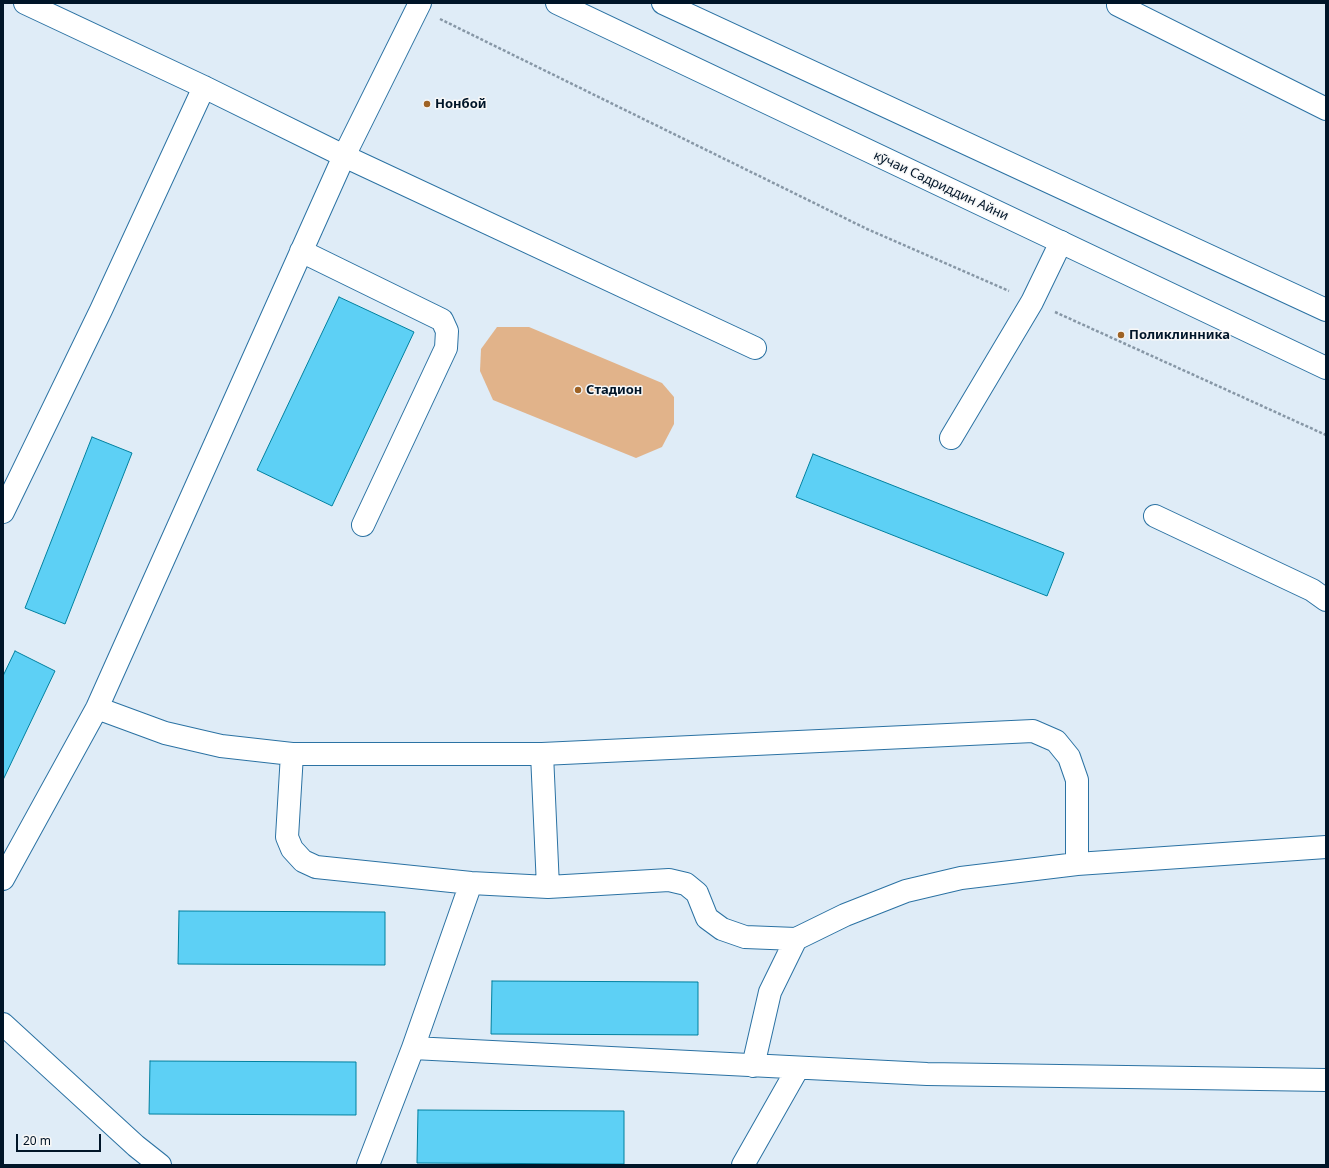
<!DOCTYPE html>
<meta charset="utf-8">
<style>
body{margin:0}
#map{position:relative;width:1329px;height:1168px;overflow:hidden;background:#dfecf7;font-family:"Noto Sans",sans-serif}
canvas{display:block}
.frame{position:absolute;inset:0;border:4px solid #001528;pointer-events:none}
.scale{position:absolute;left:16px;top:1134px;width:85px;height:18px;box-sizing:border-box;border:2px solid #001528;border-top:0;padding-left:5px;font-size:12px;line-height:14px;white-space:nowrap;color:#001528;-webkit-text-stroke:3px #f7f7f7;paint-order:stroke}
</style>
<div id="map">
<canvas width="1329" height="1168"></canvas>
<div class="frame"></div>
<div class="scale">20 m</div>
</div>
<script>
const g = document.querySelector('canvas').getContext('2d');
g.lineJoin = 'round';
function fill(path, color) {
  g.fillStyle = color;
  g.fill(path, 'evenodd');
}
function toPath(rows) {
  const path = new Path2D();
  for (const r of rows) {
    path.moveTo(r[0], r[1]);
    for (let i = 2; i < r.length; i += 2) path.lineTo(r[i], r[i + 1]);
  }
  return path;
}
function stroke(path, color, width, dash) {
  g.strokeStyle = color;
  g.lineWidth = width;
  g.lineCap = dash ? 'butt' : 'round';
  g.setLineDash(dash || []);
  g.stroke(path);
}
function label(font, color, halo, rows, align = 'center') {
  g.font = font + ' "Noto Sans",sans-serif';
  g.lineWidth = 3;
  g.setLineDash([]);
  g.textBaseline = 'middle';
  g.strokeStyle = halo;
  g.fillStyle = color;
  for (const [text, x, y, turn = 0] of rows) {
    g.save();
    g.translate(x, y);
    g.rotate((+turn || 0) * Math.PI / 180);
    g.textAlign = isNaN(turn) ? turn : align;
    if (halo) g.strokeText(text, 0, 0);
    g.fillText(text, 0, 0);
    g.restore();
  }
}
fill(toPath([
 [497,327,529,327,662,383,674,397,674,424,662,447,636,458,493,400,480,371,481,349]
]), '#e1b38a');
const building = toPath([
 [339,297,414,332,332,506,257,470,339,297],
 [92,437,132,453,65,624,25,608,92,437],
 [813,454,1064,553,1047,596,796,497,813,454],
 [15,651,55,671,3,780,3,676,15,651],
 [179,911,385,912,385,965,178,964,179,911],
 [492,981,698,982,698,1035,491,1034,492,981],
 [150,1061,356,1062,356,1115,149,1114,150,1061],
 [418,1110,624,1111,624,1164,417,1163,418,1110]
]);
fill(building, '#5dd0f5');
stroke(building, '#00809f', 1);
const minor = toPath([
 [25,3,204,87,344,156,755,348],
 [1118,5,1326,109],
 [301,251,442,320,447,331,446,348,363,525],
 [951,438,1032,302,1061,242],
 [3,512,101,310,204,87],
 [1155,516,1312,590,1326,600],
 [97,708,165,733,221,746,292,754,287,837,292,849,303,861,316,867,471,883,548,887,669,880,686,884,697,893,707,918,722,929,745,937,796,939],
 [292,754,542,754,1033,731,1056,741,1069,757,1077,780,1077,864],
 [542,754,548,887],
 [3,879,97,708,344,156,420,3],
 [3,1024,136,1146,160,1165],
 [413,1048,471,883],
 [753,1066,770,992,796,939,845,915,906,891,961,878,1077,864,1326,847],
 [368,1165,413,1048,927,1074,1326,1080],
 [743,1165,798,1068]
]);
const highway = toPath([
 [557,3,1326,368],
 [663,3,1326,310]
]);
stroke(minor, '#2b72a3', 24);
stroke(highway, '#2b72a3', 24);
stroke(toPath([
 [440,19,867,229,1009,291],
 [1055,312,1326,435]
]), '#8797a6', 2.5, [3, 2]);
stroke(minor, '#fff', 22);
stroke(highway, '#fff', 22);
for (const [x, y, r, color] of [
 [427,104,4,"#9f6325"],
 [1121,335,4,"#9f6325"],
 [578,390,4,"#9f6325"]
]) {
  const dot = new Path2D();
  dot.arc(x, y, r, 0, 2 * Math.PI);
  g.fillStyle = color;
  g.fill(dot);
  stroke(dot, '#f7f7f7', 1.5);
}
label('bold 13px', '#001528', '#f7f7f7', [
 ["Нонбой",435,104],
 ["Поликлинника",1129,335],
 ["Стадион",586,390]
], 'left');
label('13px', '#001528', '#f7f7f7', [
 ["кӯчаи Садриддин Айни",941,186,25]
]);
</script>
